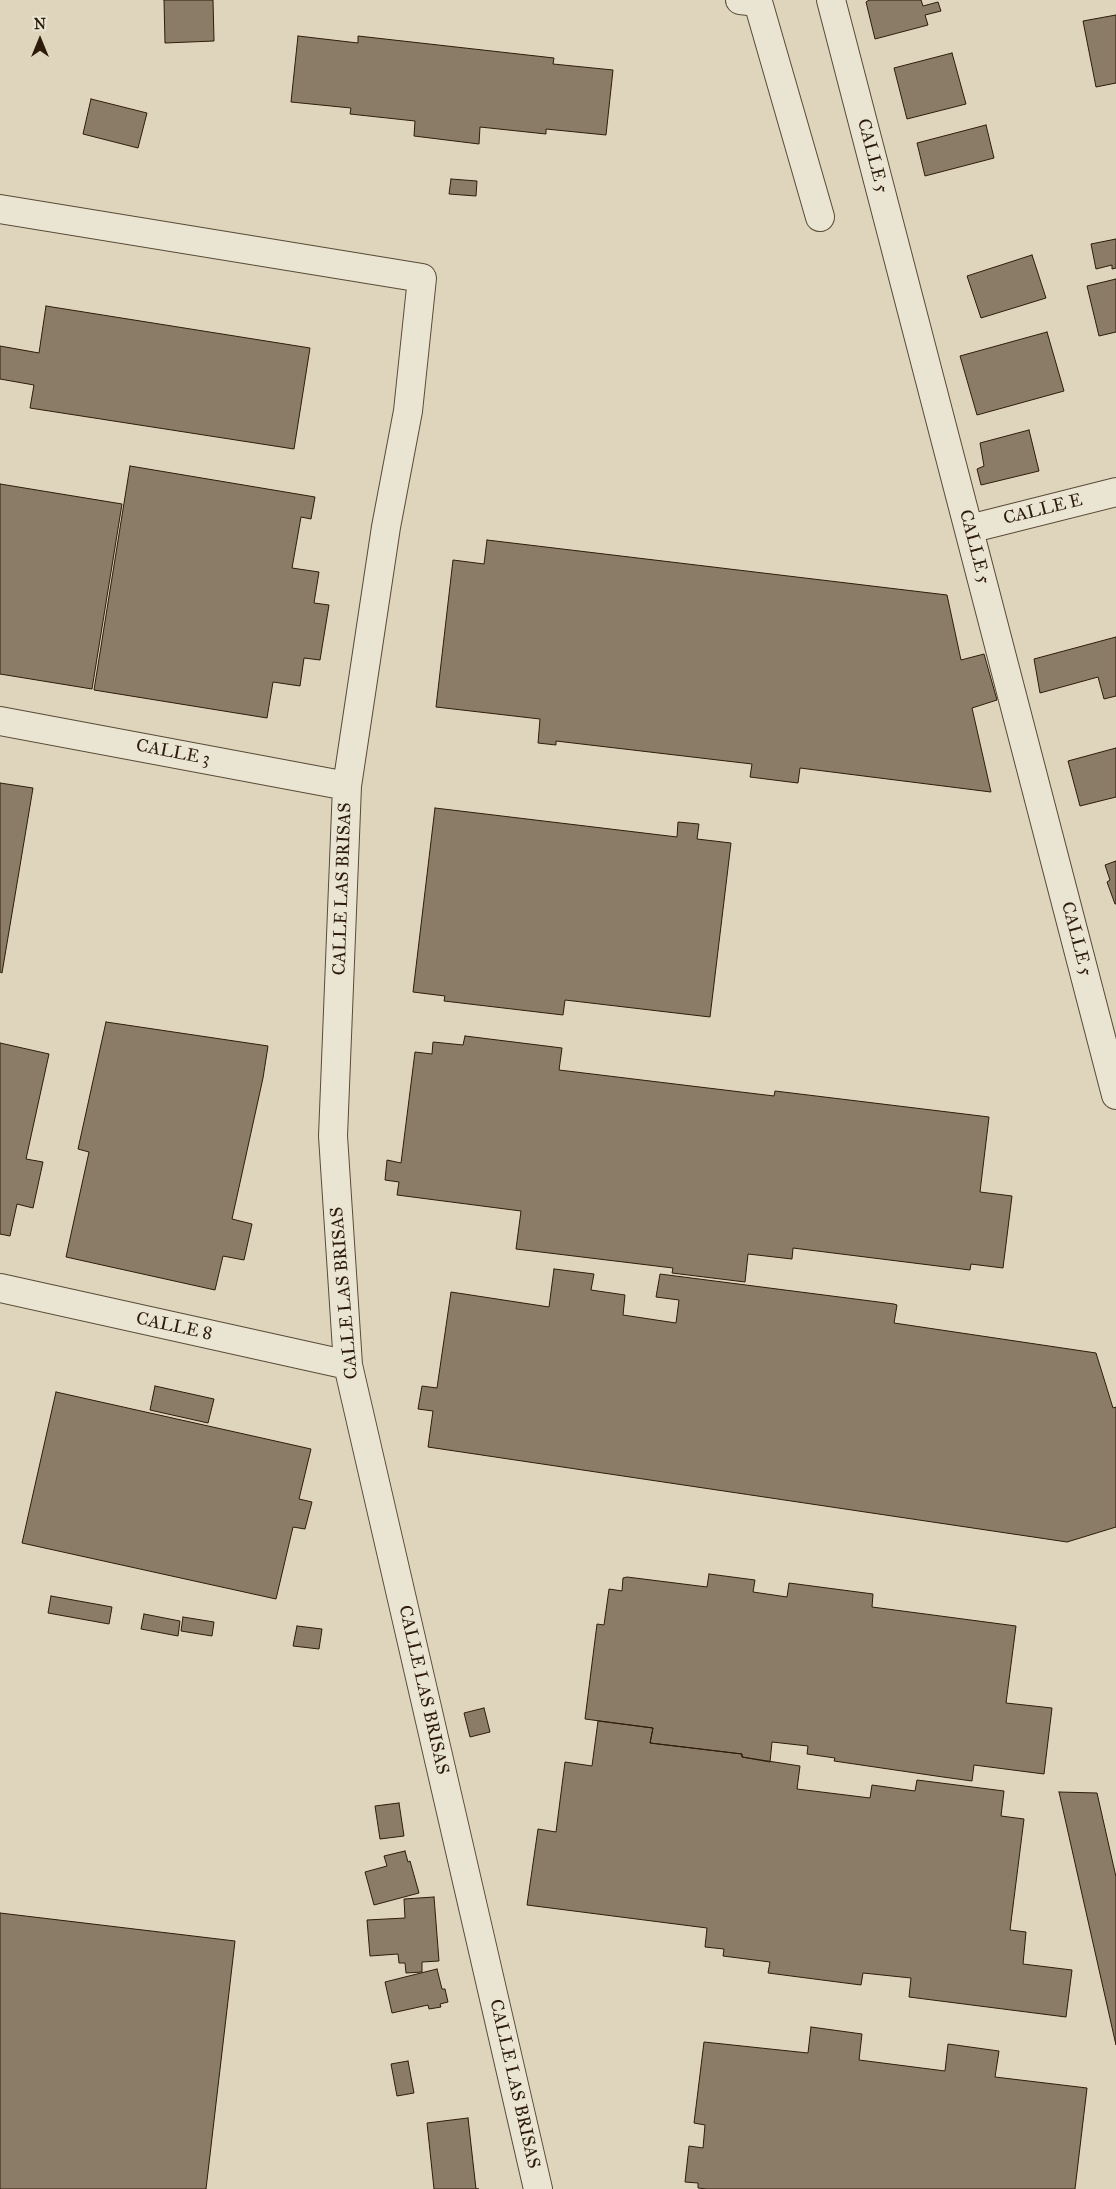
<!DOCTYPE html>
<style>
body{margin:0}
#map{position:relative;width:1116px;height:2189px;overflow:hidden;background:#ded5bc;font-family:"IM FELL Great Primer",serif}
canvas{display:block}
.north{position:absolute;left:15px;top:15px;width:50px;height:50px;-webkit-text-stroke:4px #eae4d3;paint-order:stroke;rotate:0deg;font-size:14px;font-weight:700;line-height:20px;text-align:center;color:#2e1c0a}
.north::after{content:'';display:block;margin:auto;width:18px;height:22px;background:#2e1c0a;clip-path:polygon(50% 0,100% 100%,50% 72%,0 100%)}
</style>
<div id="map">
<canvas width="1116" height="2189"></canvas>
<div class="north">N</div>
</div>
<script>
const g = document.querySelector('canvas').getContext('2d');
g.lineJoin = 'round';
function fill(path, color) {
  g.fillStyle = color;
  g.fill(path, 'evenodd');
}
function toPath(rows) {
  const path = new Path2D();
  for (const r of rows) {
    path.moveTo(r[0], r[1]);
    for (let i = 2; i < r.length; i += 2) path.lineTo(r[i], r[i + 1]);
  }
  return path;
}
function stroke(path, color, width, dash) {
  g.strokeStyle = color;
  g.lineWidth = width;
  g.lineCap = dash ? 'butt' : 'round';
  g.setLineDash(dash || []);
  g.stroke(path);
}
function label(font, color, halo, rows, align = 'center') {
  g.font = font + ' "IM FELL Great Primer",serif';
  g.lineWidth = 4;
  g.setLineDash([]);
  g.textBaseline = 'middle';
  g.strokeStyle = halo;
  g.fillStyle = color;
  for (const [text, x, y, turn = 0] of rows) {
    g.save();
    g.translate(x, y);
    g.rotate((+turn || 0) * Math.PI / 180);
    g.textAlign = isNaN(turn) ? turn : align;
    if (halo) g.strokeText(text, 0, 0);
    g.fillText(text, 0, 0);
    g.restore();
  }
}
const building = toPath([
 [164,0,213,0,214,41,165,43,164,0],
 [869,0,921,0,923,6,938,2,941,11,925,15,928,25,875,39,866,2,869,0],
 [1116,15,1116,83,1096,87,1083,21,1116,15],
 [298,36,358,43,358,36,554,58,553,64,613,70,606,135,546,129,546,134,480,127,479,144,414,136,415,121,350,114,351,108,291,102,298,36],
 [952,53,966,104,907,119,894,68,952,53],
 [91,99,147,113,138,148,83,134,91,99],
 [986,125,994,158,925,176,917,143,986,125],
 [451,179,477,181,476,196,449,194,451,179],
 [1116,239,1116,268,1112,269,1112,265,1096,269,1091,244,1116,239],
 [1032,255,1046,298,981,318,967,276,1032,255],
 [1116,279,1116,332,1099,336,1087,286,1116,279],
 [46,306,310,348,294,449,30,408,34,385,0,379,0,346,39,353,46,306],
 [1047,332,1064,391,977,415,960,356,1047,332],
 [1029,430,1039,471,981,485,977,469,984,466,980,443,1029,430],
 [130,466,315,497,311,519,301,517,292,568,319,572,314,603,329,605,320,660,304,658,300,686,273,682,267,718,94,690,130,466],
 [0,484,122,504,92,689,0,674,0,484],
 [487,540,947,595,961,660,984,654,997,700,972,708,991,792,800,768,798,783,750,777,752,764,556,741,556,745,538,743,540,719,436,707,453,560,484,564,487,540],
 [1116,637,1116,696,1104,699,1098,677,1040,693,1034,659,1116,637],
 [1116,748,1116,797,1080,806,1068,761,1116,748],
 [0,783,33,788,2,973,0,972,0,783],
 [435,808,677,837,678,822,699,824,697,839,731,843,710,1017,565,1000,563,1015,444,1001,445,996,413,992,435,808],
 [1116,861,1116,904,1115,904,1107,882,1110,880,1105,865,1116,861],
 [106,1022,268,1046,263,1078,232,1219,252,1224,244,1260,223,1256,215,1290,66,1257,89,1152,78,1149,106,1022],
 [465,1036,562,1048,559,1070,774,1096,775,1091,989,1117,980,1192,1012,1196,1003,1268,971,1264,970,1270,793,1248,792,1259,748,1254,745,1282,672,1273,673,1268,516,1249,521,1211,397,1195,399,1182,385,1180,387,1160,401,1163,415,1052,432,1054,433,1042,463,1045,465,1036],
 [0,1043,49,1054,26,1159,43,1162,33,1208,17,1204,10,1236,0,1234,0,1043],
 [554,1269,594,1274,591,1290,625,1295,623,1315,676,1323,679,1300,656,1297,660,1274,894,1304,897,1305,894,1323,1096,1353,1113,1408,1116,1407,1116,1527,1067,1542,428,1447,433,1411,418,1409,422,1386,437,1388,451,1292,549,1307,554,1269],
 [155,1386,214,1399,208,1423,150,1410,155,1386],
 [56,1392,311,1449,299,1499,312,1502,305,1529,293,1527,276,1599,22,1543,56,1392],
 [709,1574,755,1580,753,1592,787,1597,789,1583,873,1594,872,1607,1016,1626,1006,1703,1052,1708,1044,1774,974,1765,972,1781,943,1777,834,1761,835,1758,807,1754,808,1746,772,1742,770,1762,742,1757,742,1754,650,1743,653,1728,585,1719,597,1624,604,1625,609,1589,622,1591,623,1578,627,1577,707,1587,709,1574],
 [51,1596,112,1607,109,1624,48,1613,51,1596],
 [144,1614,180,1621,178,1636,141,1629,144,1614],
 [183,1617,214,1622,212,1636,181,1631,183,1617],
 [297,1626,322,1629,319,1649,293,1646,297,1626],
 [484,1708,490,1732,470,1737,464,1713,484,1708],
 [598,1721,653,1728,650,1743,742,1754,742,1757,800,1766,797,1789,870,1798,872,1785,915,1791,917,1780,1004,1791,1001,1816,1024,1819,1010,1930,1026,1932,1023,1964,1072,1970,1066,2017,909,1997,911,1978,863,1973,861,1985,768,1973,770,1962,723,1956,724,1949,705,1947,707,1928,527,1905,538,1829,556,1832,565,1762,592,1766,598,1721],
 [1059,1792,1097,1793,1116,1877,1116,2045,1059,1792],
 [399,1803,404,1836,380,1839,375,1806,399,1803],
 [405,1851,408,1862,410,1861,419,1893,374,1905,365,1872,387,1866,384,1856,405,1851],
 [434,1897,439,1961,422,1962,422,1972,406,1973,405,1963,399,1963,398,1954,370,1956,367,1920,405,1918,404,1899,434,1897],
 [0,1913,235,1941,206,2189,0,2189,0,1913],
 [437,1969,442,1989,445,1989,448,2002,440,2004,441,2007,429,2009,428,2005,392,2013,385,1982,437,1969],
 [811,2027,862,2034,859,2060,945,2071,948,2044,999,2051,995,2077,1087,2088,1075,2189,707,2189,698,2188,698,2183,685,2182,689,2146,703,2148,705,2125,694,2123,704,2042,808,2053,811,2027],
 [408,2061,414,2093,397,2096,391,2064,408,2061],
 [468,2118,476,2189,479,2189,434,2189,427,2123,468,2118]
]);
fill(building, '#8a7c67');
stroke(building, '#2e1c0a', 1);
const minor = toPath([
 [740,0,758,2,820,217],
 [831,0,1116,1095],
 [0,209,422,278,408,411,386,527,347,786,333,1136,348,1365,538,2189],
 [969,529,1116,492],
 [0,721,347,786],
 [0,1288,348,1365]
]);
stroke(minor, '#5a4a36', 30);
stroke(minor, '#eae4d3', 28);
label('18px', '#2e1c0a', '#eae4d3', [
 ["CALLE 5",872,156,75],
 ["CALLE E",1043,510,-14],
 ["CALLE 5",974,547,75],
 ["CALLE 3",173,753,11],
 ["CALLE LAS BRISAS",343,889,-88],
 ["CALLE 5",1076,939,75],
 ["CALLE LAS BRISAS",345,1293,-95],
 ["CALLE 8",174,1327,12],
 ["CALLE LAS BRISAS",423,1690,77],
 ["CALLE LAS BRISAS",514,2084,77]
]);
</script>
